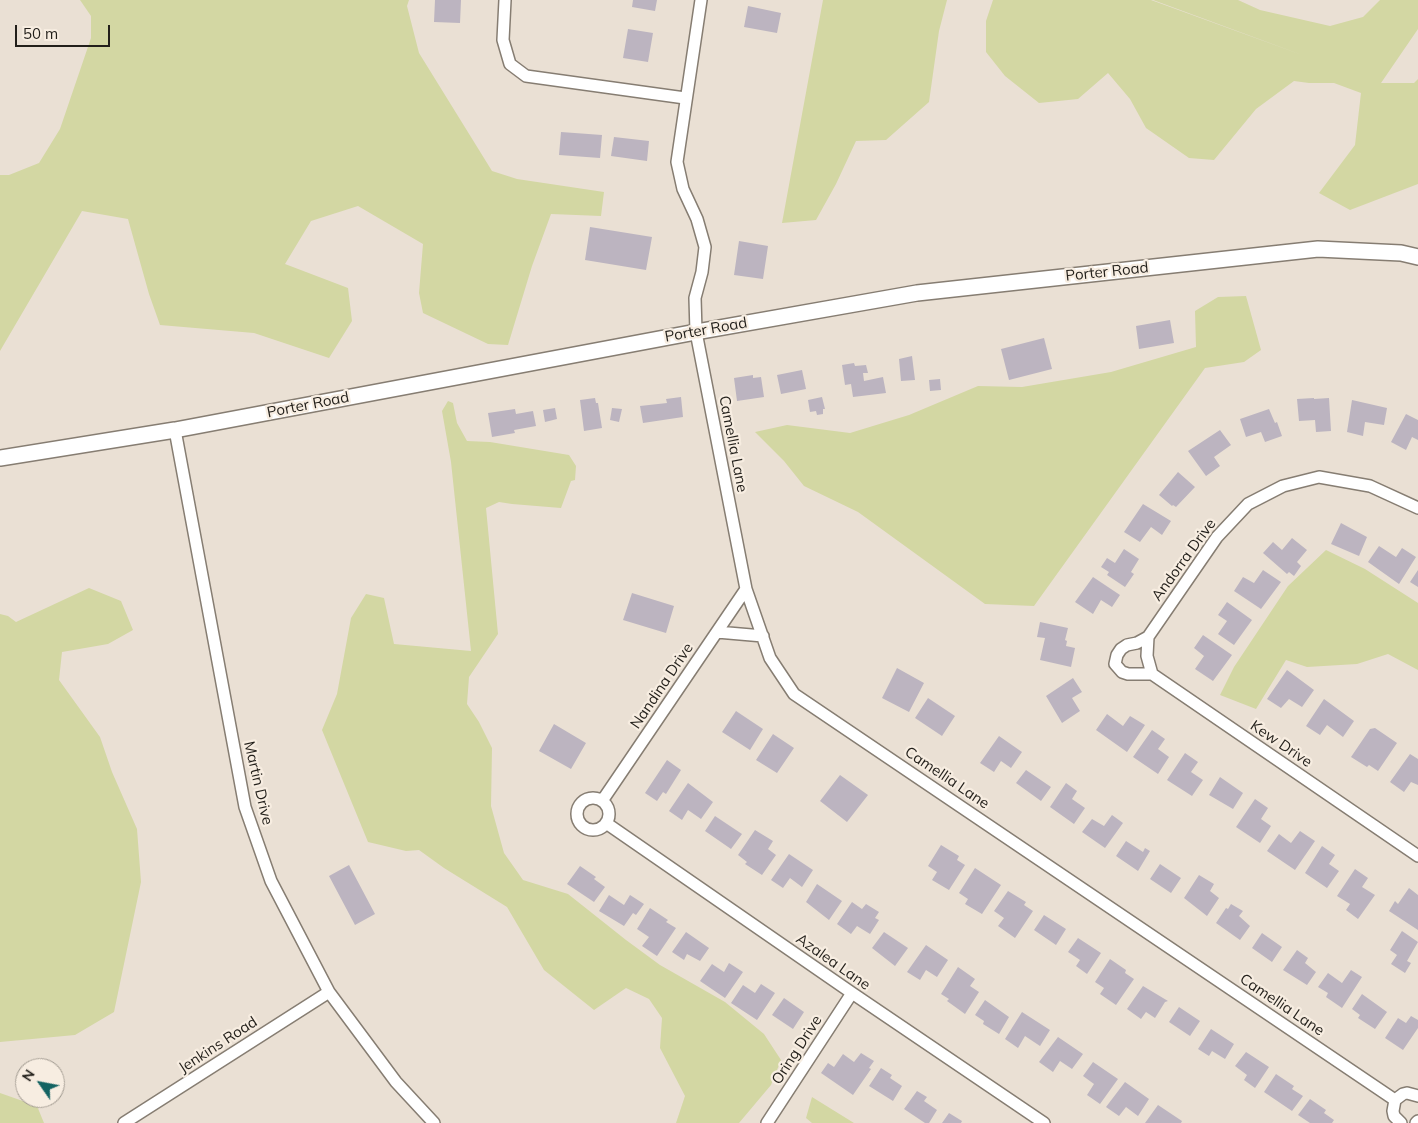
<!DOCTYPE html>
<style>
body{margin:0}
#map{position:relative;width:1418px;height:1123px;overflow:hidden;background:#eae0d4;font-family:Mulish,sans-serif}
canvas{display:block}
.north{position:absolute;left:15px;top:1058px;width:50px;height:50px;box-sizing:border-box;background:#f7ede1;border:1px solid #a29b91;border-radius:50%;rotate:303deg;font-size:14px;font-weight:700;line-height:20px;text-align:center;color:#221f1a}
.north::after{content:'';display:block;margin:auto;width:18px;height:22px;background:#136362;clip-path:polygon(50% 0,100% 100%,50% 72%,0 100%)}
.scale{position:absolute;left:15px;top:25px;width:95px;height:22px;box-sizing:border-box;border:2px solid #221f1a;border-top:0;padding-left:6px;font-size:15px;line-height:18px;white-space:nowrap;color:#221f1a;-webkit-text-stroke:4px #f7ede1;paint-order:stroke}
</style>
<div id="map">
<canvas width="1418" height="1123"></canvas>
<div class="north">N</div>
<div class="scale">50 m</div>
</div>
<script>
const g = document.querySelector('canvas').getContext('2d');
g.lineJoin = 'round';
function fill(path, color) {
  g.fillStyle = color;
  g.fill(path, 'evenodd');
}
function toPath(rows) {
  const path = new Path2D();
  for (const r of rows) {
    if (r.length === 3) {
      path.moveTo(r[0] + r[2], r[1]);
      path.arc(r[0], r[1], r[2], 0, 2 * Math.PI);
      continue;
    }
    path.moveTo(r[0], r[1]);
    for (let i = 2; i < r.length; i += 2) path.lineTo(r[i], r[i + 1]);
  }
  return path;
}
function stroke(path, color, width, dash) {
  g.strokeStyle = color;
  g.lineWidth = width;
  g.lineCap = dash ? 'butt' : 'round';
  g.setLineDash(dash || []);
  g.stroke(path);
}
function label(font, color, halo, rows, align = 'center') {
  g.font = font + ' Mulish,sans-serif';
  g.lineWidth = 4.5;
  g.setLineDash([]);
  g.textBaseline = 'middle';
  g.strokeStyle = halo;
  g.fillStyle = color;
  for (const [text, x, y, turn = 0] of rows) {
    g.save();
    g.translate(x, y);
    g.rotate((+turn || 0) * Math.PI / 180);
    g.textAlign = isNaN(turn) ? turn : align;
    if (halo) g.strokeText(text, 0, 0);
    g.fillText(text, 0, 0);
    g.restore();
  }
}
fill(toPath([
 [80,0,409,0,407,6,419,53,492,171,517,179,604,192,601,216,551,214,532,266,508,345,488,344,423,313,419,293,423,244,358,206,311,221,285,264,348,288,352,321,329,358,254,333,160,325,149,294,128,219,82,211,0,351,0,175,9,175,39,163,60,129,91,38,91,16],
 [823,0,947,0,939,31,929,102,886,140,856,141,836,184,816,220,782,223],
 [993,0,1151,0,1305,56,1153,0,1238,0,1260,10,1330,26,1363,17,1380,0,1418,0,1418,29,1381,83,1414,83,1418,79,1418,184,1350,210,1319,193,1355,145,1361,93,1334,83,1309,83,1294,81,1256,109,1214,160,1189,158,1146,128,1130,99,1108,73,1078,99,1039,103,1005,76,986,52,986,21],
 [1246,296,1261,350,1244,362,1205,368,1034,606,985,604,858,512,804,486,784,461,755,432,787,425,850,433,909,415,978,386,1022,387,1111,372,1196,347,1195,311,1218,297],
 [448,401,453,403,457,423,467,441,490,442,569,455,576,466,575,480,571,481,561,508,512,504,499,502,486,508,498,634,469,677,467,704,479,722,492,748,491,806,504,853,523,880,568,894,626,940,660,965,725,1002,764,1034,781,1060,771,1085,739,1123,676,1123,685,1096,660,1048,662,1018,649,999,626,988,594,1010,544,970,507,907,444,868,419,850,406,851,368,842,322,730,337,694,351,618,366,594,384,598,394,644,471,651,451,462,442,411],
 [1326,550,1365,569,1418,603,1418,670,1388,654,1357,664,1307,667,1286,660,1256,709,1220,695,1234,667,1288,586],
 [89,588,121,601,133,630,108,644,62,652,59,680,100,737,112,772,137,829,141,882,114,1012,75,1035,0,1042,0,614,8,616,16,622],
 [0,1093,37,1106,44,1123,0,1123],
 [812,1097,854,1123,812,1123,806,1118]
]), '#d3d7a3');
fill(toPath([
 [435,0,461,0,460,23,434,22],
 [633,0,657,0,655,11,632,7],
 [748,6,781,13,777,33,744,27],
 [628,29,653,33,648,62,623,58],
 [561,132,602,135,600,158,559,155],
 [614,137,649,141,647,161,611,156],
 [590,227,652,237,646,270,585,260],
 [739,241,768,246,763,279,734,275],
 [1170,320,1174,343,1139,349,1136,326],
 [1044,338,1052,369,1009,380,1001,349],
 [912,356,915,380,901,381,899,359],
 [854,363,855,366,866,365,868,373,863,373,864,381,883,377,886,393,853,397,851,384,845,385,842,365],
 [802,370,806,389,781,394,777,375],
 [753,375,753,378,761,377,764,397,737,401,734,378],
 [940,379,941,390,930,391,929,380],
 [681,397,683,417,643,423,640,406,667,403,666,399],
 [822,397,825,409,823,409,823,414,817,415,816,411,810,412,808,400],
 [595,398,596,403,598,403,602,428,584,431,580,400],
 [1314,398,1314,399,1329,398,1331,431,1316,432,1315,420,1299,421,1297,399],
 [1352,400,1387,408,1384,425,1365,422,1363,436,1347,432],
 [555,408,557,419,545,422,543,410],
 [612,408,622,409,619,422,610,420],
 [515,409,516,414,533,411,536,426,514,430,515,433,492,437,488,413],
 [1269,409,1275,423,1277,422,1282,436,1265,442,1261,432,1246,437,1240,419],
 [1406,414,1418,420,1418,440,1412,437,1406,450,1391,442],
 [1220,430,1231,445,1214,457,1220,466,1206,476,1188,451],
 [1178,472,1195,487,1176,507,1173,505,1172,506,1159,495],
 [1143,504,1171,521,1162,535,1151,527,1140,542,1124,532],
 [1341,523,1367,537,1359,556,1331,544],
 [1292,538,1307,550,1297,562,1301,566,1294,576,1289,572,1287,574,1263,553,1273,542,1282,550],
 [1379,546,1396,557,1402,548,1416,557,1399,584,1368,562],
 [1124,549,1139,559,1131,572,1134,574,1125,587,1107,575,1109,572,1101,567,1107,558,1115,563],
 [1263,570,1281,582,1261,609,1234,591,1243,577,1254,583],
 [1418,570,1418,587,1410,582],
 [1093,577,1120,595,1112,607,1101,600,1093,614,1075,602],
 [632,593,674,606,666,633,623,620],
 [1227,602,1252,620,1234,645,1218,634,1227,621,1218,615],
 [1040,622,1068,628,1065,640,1067,641,1066,646,1075,648,1071,667,1040,660,1045,638,1037,637],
 [1203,635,1232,655,1213,681,1195,669,1204,656,1194,648],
 [897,668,924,683,909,712,882,698],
 [1287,670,1314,690,1302,707,1289,699,1281,708,1267,699],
 [1073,678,1082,692,1072,698,1080,711,1062,723,1046,696],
 [928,698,955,716,942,736,915,718],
 [1324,699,1354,721,1343,737,1327,725,1320,735,1306,726],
 [736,711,763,729,750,750,722,732],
 [1107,714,1123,726,1130,716,1145,725,1127,752,1096,730],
 [554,724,586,743,571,769,539,751],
 [1375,728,1397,743,1378,771,1369,765,1367,767,1351,757,1370,729],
 [1152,730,1165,739,1158,749,1169,757,1158,774,1133,757],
 [773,734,794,748,777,773,756,760],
 [999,736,1022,752,1011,768,1001,761,994,772,980,763],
 [1185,753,1198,762,1191,772,1203,780,1192,796,1167,780],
 [1410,754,1418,759,1418,785,1411,782,1404,792,1390,782],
 [667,760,681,770,666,794,663,792,657,801,645,793],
 [1026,770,1051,787,1041,801,1016,783],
 [840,775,868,795,847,822,820,801],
 [1220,777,1243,793,1233,809,1209,795],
 [688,783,713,802,701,819,688,810,682,820,669,811],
 [1066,783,1077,791,1072,799,1085,808,1074,824,1050,807],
 [1255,799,1268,808,1261,819,1271,826,1260,843,1236,827],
 [1112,815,1123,823,1105,848,1082,832,1092,819,1104,826],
 [715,816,742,834,731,849,705,831],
 [755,830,773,841,768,849,776,855,762,875,745,864,747,862,738,855],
 [1300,831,1315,841,1295,870,1267,851,1279,834,1291,843],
 [1126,841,1143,852,1145,848,1150,851,1138,871,1116,856],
 [941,845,959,856,957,860,965,865,949,890,932,880,937,872,928,866],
 [1322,846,1335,855,1329,864,1339,871,1327,888,1305,873],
 [789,854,813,870,802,887,790,878,783,888,771,880],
 [1160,864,1181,878,1171,893,1150,879],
 [349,865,375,914,355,925,329,876],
 [580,866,596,877,594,879,605,887,594,902,567,884],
 [975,868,1001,885,982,914,965,904,968,899,959,893],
 [1355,869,1368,878,1362,887,1375,895,1358,919,1346,910,1350,904,1337,896],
 [1199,875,1214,884,1210,891,1219,898,1207,916,1184,898],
 [817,884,842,901,829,920,806,902],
 [1409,888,1418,895,1418,930,1389,911,1395,901,1398,904],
 [1008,891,1026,902,1024,905,1033,911,1015,938,998,926,1004,918,994,911],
 [609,895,624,905,630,895,644,904,636,915,633,913,624,926,599,911],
 [852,902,862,909,866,904,879,912,875,918,879,920,870,934,857,926,851,934,837,924],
 [1231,904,1243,911,1239,916,1250,926,1240,940,1216,923,1226,908,1228,909],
 [650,908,668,920,666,922,676,928,657,956,642,946,649,937,637,929],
 [1044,915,1066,929,1056,945,1034,930],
 [1402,931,1418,942,1407,961,1411,963,1405,973,1391,964,1397,955,1390,950],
 [686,932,709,948,700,961,687,954,684,960,672,952],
 [884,932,908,948,895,966,872,948],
 [1262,933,1282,947,1272,962,1252,948],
 [1078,938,1101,953,1087,974,1076,966,1080,960,1068,952],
 [926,945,948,960,937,977,926,970,920,980,907,972],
 [1297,950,1308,958,1305,963,1316,972,1307,985,1283,970],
 [1110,959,1126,970,1125,973,1134,979,1116,1005,1100,994,1104,988,1095,982],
 [729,963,743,972,725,998,700,981,712,964,724,972],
 [958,967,975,979,970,986,979,992,965,1014,947,1001,949,999,941,994],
 [1351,970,1362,977,1342,1008,1326,997,1328,993,1318,987,1328,973,1342,983],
 [761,984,775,993,757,1020,731,1003,743,985,755,993],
 [1143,986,1168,1001,1165,1002,1155,1018,1146,1012,1141,1019,1127,1009],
 [1362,994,1387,1012,1375,1029,1358,1018,1360,1015,1352,1009],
 [784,998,804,1012,793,1029,772,1015],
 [985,1000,1009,1017,999,1034,983,1024,984,1021,975,1015],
 [1179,1007,1200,1021,1190,1036,1169,1022],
 [1022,1012,1050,1030,1040,1046,1025,1036,1018,1048,1005,1039],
 [1411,1016,1418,1020,1418,1028,1403,1050,1385,1038,1398,1018,1406,1023],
 [1211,1029,1234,1044,1225,1059,1212,1051,1209,1056,1198,1049],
 [1058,1037,1083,1054,1072,1069,1060,1061,1053,1072,1039,1062],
 [1246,1052,1269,1067,1255,1088,1244,1080,1247,1075,1235,1066],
 [861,1053,874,1061,869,1068,871,1069,853,1095,821,1073,828,1063,834,1067,843,1054,854,1062],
 [1093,1062,1118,1079,1100,1104,1087,1095,1094,1084,1083,1076],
 [881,1068,892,1075,890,1078,902,1086,893,1101,869,1086],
 [1276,1074,1294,1086,1292,1089,1303,1096,1292,1111,1264,1092],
 [1125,1082,1149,1099,1138,1116,1126,1107,1119,1116,1106,1107],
 [917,1091,927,1097,924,1101,937,1110,929,1123,925,1123,904,1109],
 [1310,1099,1326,1110,1324,1113,1334,1120,1332,1123,1310,1123,1298,1115],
 [1158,1105,1182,1121,1181,1123,1145,1123],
 [949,1113,962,1121,961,1123,942,1123]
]), '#bcb4c0');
const street = toPath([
 [505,0,503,40,510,64,526,76,685,98],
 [701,0,677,162,683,189,697,219,705,247,702,272,695,298,696,332,746,589,770,658,794,694,1395,1100],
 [175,430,245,807,271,881,329,992,396,1082,434,1123],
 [1418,508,1370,486,1319,477,1283,486,1248,504,1217,537,1148,637,1137,643,1127,645,1121,649,1117,655,1115,664,1122,672,1128,674,1152,674,1418,856],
 [717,632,763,636],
 [1148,637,1147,656,1152,674],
 [593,814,16],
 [602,801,746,589],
 [606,823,852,993,1044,1123],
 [124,1123,329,992],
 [767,1123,852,993],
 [1401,1123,1394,1116,1393,1111,1395,1100,1403,1094,1407,1093,1418,1096],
 [1416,1123,1418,1121]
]);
const secondary = toPath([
 [0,458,175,430,696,332,917,293,1318,249,1401,253,1418,257]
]);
stroke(street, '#867d72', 14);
stroke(secondary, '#867d72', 18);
stroke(street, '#fff', 11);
stroke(secondary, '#fff', 15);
label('15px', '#221f1a', '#f7ede1', [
 ["Porter Road",1107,272,-6],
 ["Porter Road",706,330,-10],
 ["Porter Road",308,405,-11],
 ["Camellia Lane",733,444,79],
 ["Andorra Drive",1184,560,-54],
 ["Nandina Drive",662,686,-56],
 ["Kew Drive",1281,744,34],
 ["Camellia Lane",947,778,34],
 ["Martin Drive",258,783,77],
 ["Azalea Lane",833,962,35],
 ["Camellia Lane",1282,1005,34],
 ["Jenkins Road",218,1045,-33],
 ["Oring Drive",797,1050,-57]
]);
</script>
